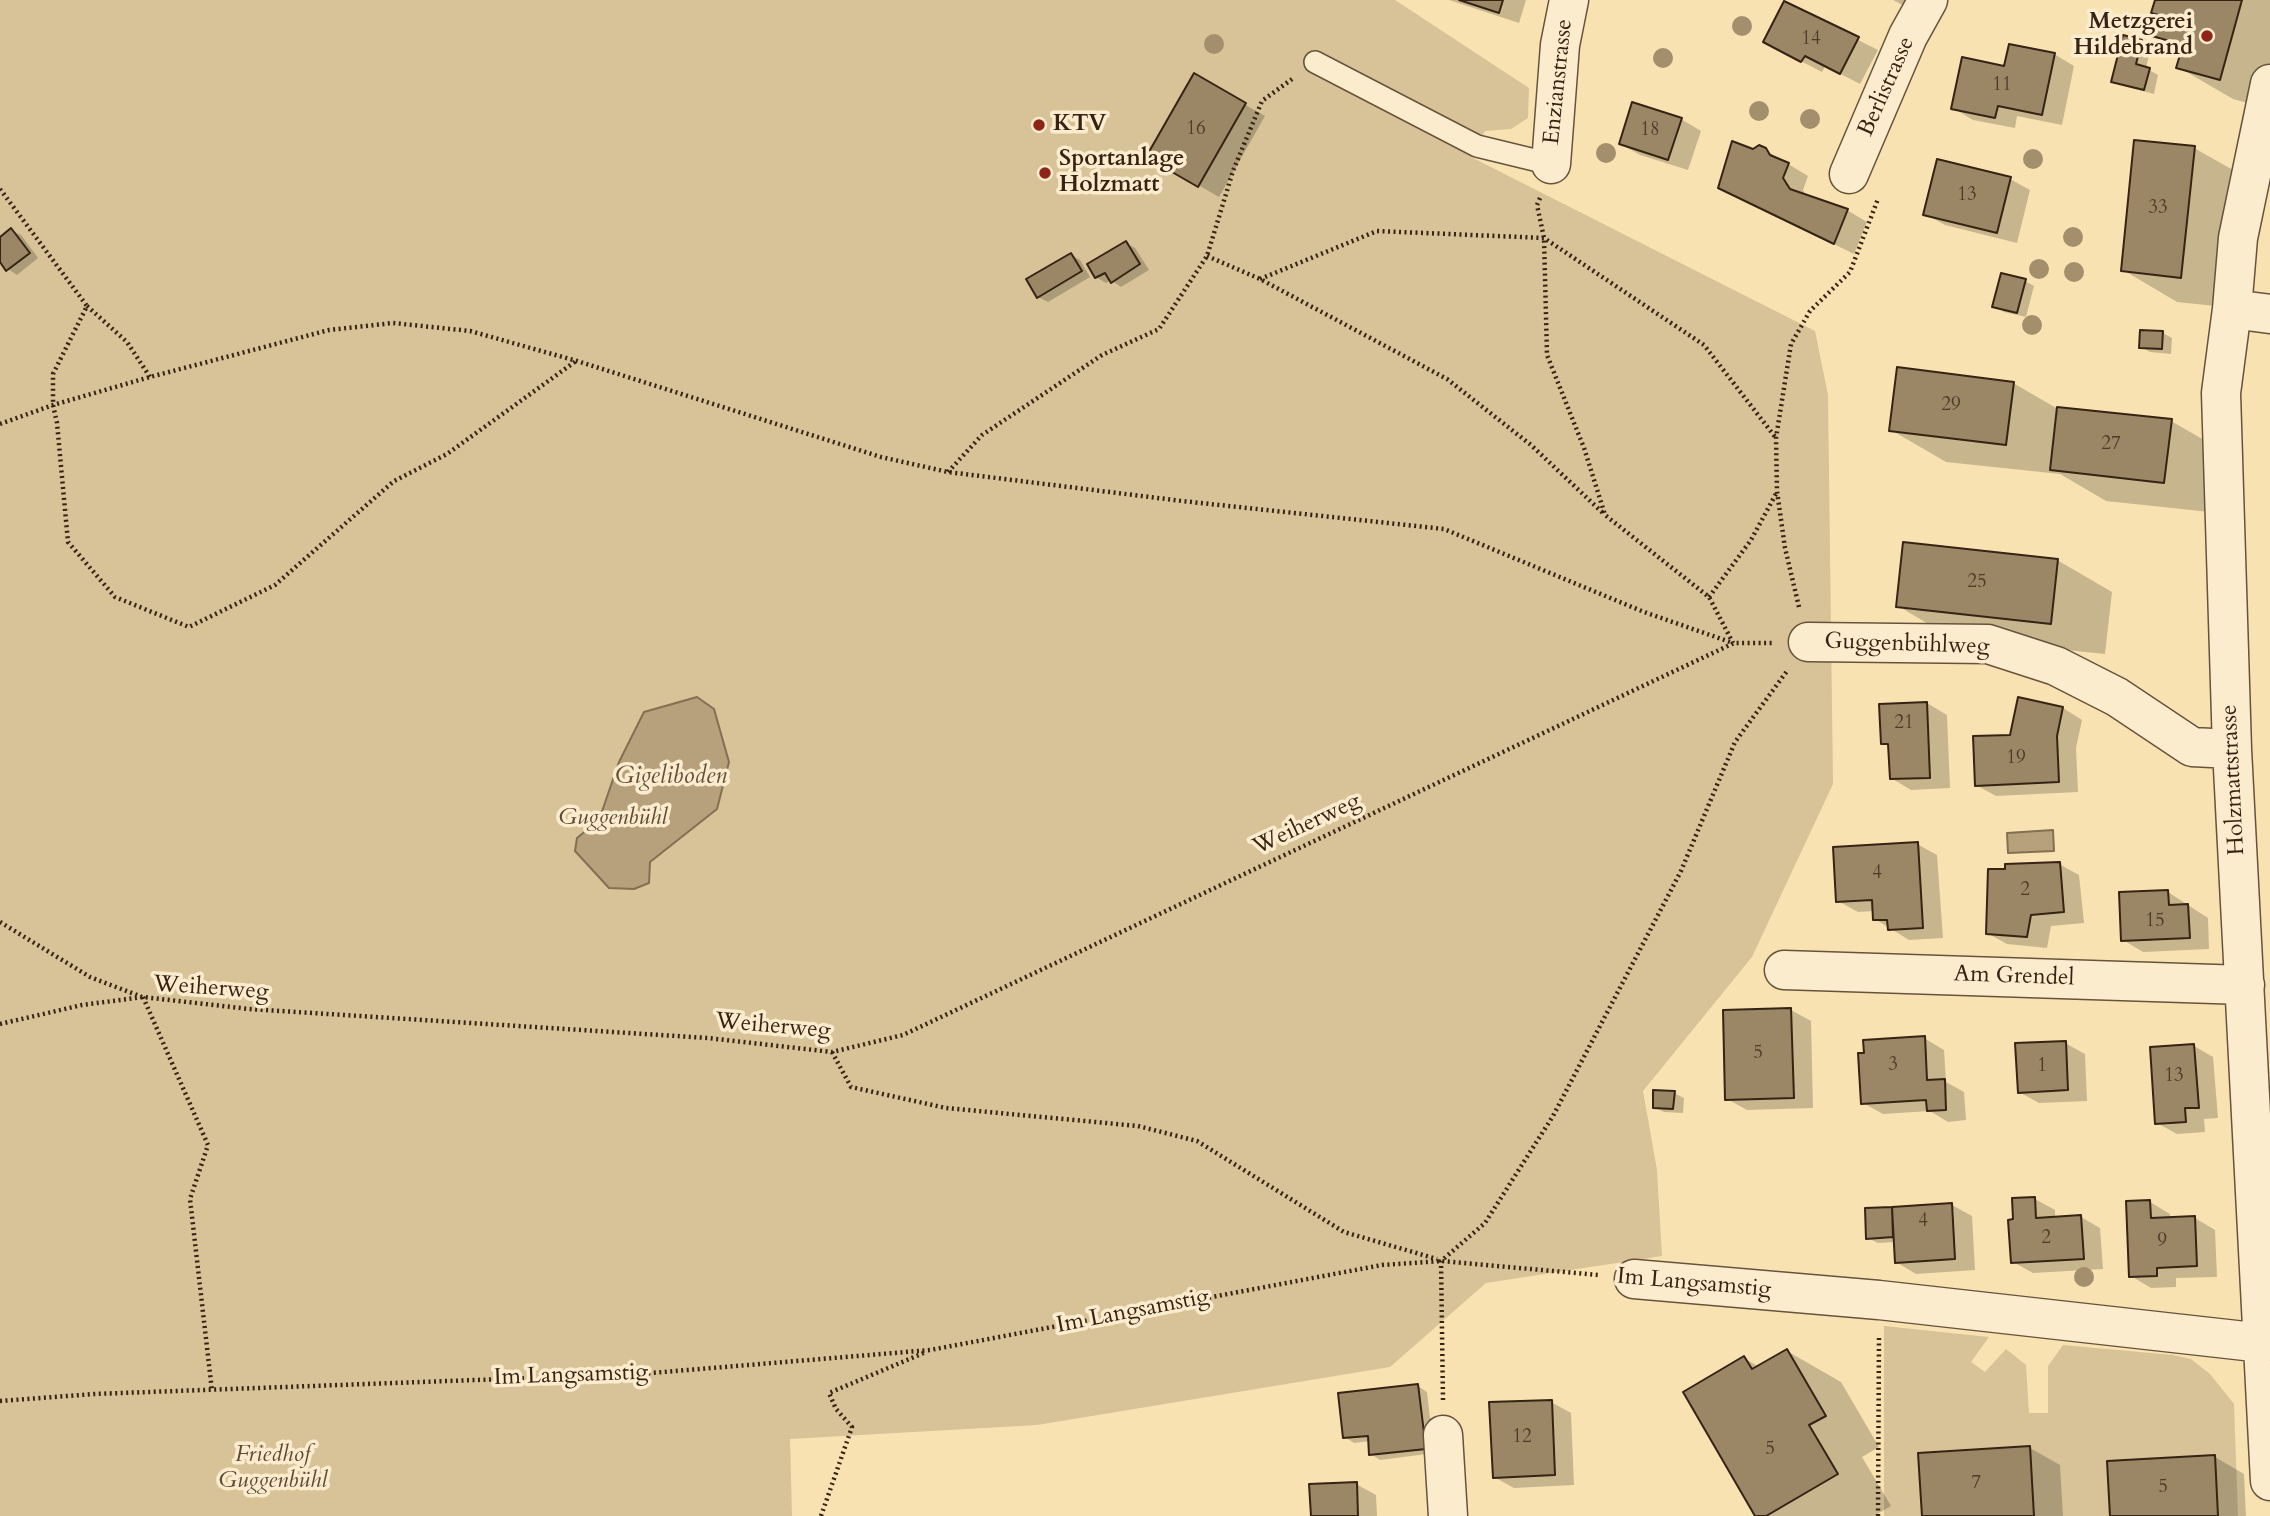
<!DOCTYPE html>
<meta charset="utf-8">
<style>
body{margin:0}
canvas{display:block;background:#f9e2b2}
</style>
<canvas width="2270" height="1516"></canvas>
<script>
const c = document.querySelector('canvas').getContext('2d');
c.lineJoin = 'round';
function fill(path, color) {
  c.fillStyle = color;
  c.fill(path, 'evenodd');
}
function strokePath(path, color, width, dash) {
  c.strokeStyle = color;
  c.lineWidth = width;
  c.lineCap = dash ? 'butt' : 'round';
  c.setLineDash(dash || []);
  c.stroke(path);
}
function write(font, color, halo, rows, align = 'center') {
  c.font = font + ' Cardo,serif';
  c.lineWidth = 7;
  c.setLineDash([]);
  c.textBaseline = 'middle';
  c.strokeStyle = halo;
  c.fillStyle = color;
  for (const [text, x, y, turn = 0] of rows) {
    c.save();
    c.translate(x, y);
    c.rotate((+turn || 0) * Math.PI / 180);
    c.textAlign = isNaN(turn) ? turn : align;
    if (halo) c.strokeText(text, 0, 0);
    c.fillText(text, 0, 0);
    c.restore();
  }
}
fill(new Path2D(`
 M0,0H1395L1529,88L1528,118L1511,129L1485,131L1471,157L1815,331L1828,395L1833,784L1752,957L1643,1091L1657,1170L1662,1256L1486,1283L1390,1367L1037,1425L790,1439L792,1516H0Z
 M1884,1326L1989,1337L1971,1362L1985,1372L2006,1349L2026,1365L2029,1413H2048V1366L2063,1345L2173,1355L2191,1359L2210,1374L2234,1404L2238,1516H2218L2215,1455L2108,1461L2110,1516H2034L2030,1446L1918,1453L1922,1516H1884Z`), '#d8c297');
const water = new Path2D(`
 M697,697L714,709L729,762L717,809L650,862L649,883L634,889L609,888L575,851L577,838L599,820L619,762L644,712Z
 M2053,830L2054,851L2008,853L2007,833Z`);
fill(water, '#b7a17c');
strokePath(water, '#836f52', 2);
fill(new Path2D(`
 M1449,0H1526L1519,23Z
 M1893,0H1923L1916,12Z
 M2157,0H2270V109L2233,99L2178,67L2183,52L2154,35L2160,15Z
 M1785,3L1878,50L1860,84L1825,66L1822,72L1785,53Z
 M2124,38L2142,42L2151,47L2146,68L2158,75L2154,94L2123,86L2113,81Z
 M2054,54L2074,66L2062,125L2017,116L2015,128L1973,120L1953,108L2005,68Z
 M1195,76L1265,116L1219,197L1148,156Z
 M1681,119L1701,131L1688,170L1640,155L1621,144Z
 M2194,148L2249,179L2235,308L2177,302L2123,270Z
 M1765,150L1808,176L1803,190L1806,196L1847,210L1867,222L1854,254L1740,198L1753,151Z
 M2010,179L2030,190L2017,243L1945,225L1925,214Z
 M11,230L21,235L38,258L17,275L8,269L0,260V239Z
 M1126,243L1135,248L1149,270L1121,287L1111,280L1106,283L1096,277Z
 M1071,255L1080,260L1090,277L1048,302L1038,297Z
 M2025,281L2034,286L2026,317L2004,312L1994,306Z
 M2163,333L2172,338L2171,354L2150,352L2141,347Z
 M2013,383L2058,409L2171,421L2225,452L2219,513L2106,501L2060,474L1946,462L1891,430Z
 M2057,560L2112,592L2105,654L1952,638L1898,606Z
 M1927,703L1947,715L1950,788L1911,790L1891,778L1890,747L1883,743Z
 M2063,708L2082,720L2076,748L2078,792L1996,796L1976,785L2011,736Z
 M1917,844L1937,855L1943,938L1909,940L1875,919L1874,911L1858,912L1838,901Z
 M2059,864L2079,875L2084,923L2051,926L2047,948L2007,944L1987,933Z
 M2168,892L2208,918L2209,949L2143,952L2123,940Z
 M1791,1010L1811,1021L1813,1108L1747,1110L1727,1099Z
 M1924,1038L1944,1050L1946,1082L1964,1092L1966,1120L1948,1122L1930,1111L1883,1114L1863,1103Z
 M2065,1043L2085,1054L2087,1101L2039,1103L2019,1092Z
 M2194,1046L2213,1057L2218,1118L2204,1119L2205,1132L2177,1134L2157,1123Z
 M1674,1093L1684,1098L1683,1113L1664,1112L1654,1107Z
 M2035,1199L2055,1210V1219L2081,1217L2100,1228L2103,1269L2033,1273L2013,1262L2015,1221Z
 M2150,1202L2170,1214V1219L2195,1218L2215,1230L2217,1277L2176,1278V1287L2151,1288L2131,1276Z
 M1952,1205L1972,1216L1975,1270L1916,1274L1896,1262L1895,1242L1878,1243L1868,1238L1892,1209Z
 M1787,1351L1841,1382L1879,1447L1862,1457L1891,1506L1874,1516H1757L1744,1358L1759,1367Z
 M1418,1386L1427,1392L1434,1453L1380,1460L1371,1454L1370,1441L1354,1443L1345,1437Z
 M1551,1402L1571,1413L1574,1485L1514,1488L1494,1477Z
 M2030,1448L2060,1465L2063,1516H1924Z
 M2215,1457L2244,1474L2246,1516H2112Z
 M1356,1484L1376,1495L1377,1516H1313Z`), '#0003');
const building = new Path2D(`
 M1459,0H1503L1499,13Z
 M2155,0H2242L2220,80L2176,68L2183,45L2152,36L2158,15L2151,13Z
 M1784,1L1859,37L1840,74L1805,56L1801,62L1763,42Z
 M2123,35L2142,40L2136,64L2150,68L2144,90L2111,82Z
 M2009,44L2055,53L2042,115L1998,106L1995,118L1951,109L1962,57L2004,66Z
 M1194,73L1246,103L1198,187L1146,157Z
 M1632,102L1682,118L1668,160L1619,144Z
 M2134,140L2195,146L2181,278L2121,271Z
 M1732,141L1753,149L1759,145L1766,148L1770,155L1789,163L1783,178L1790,189L1848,209L1834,244L1718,188Z
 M1937,159L2011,177L1997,233L1923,215Z
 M11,228L30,253L6,271L0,262V237Z
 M1126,241L1140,264L1111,283L1105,273L1095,278L1087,264Z
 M1071,253L1082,271L1037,298L1026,279Z
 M2001,273L2026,279L2017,313L1992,307Z
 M2140,330L2163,331L2162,349L2139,348Z
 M1897,367L2014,382L2006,445L1889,431Z
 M2057,407L2172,419L2164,483L2050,470Z
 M1903,542L2058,559L2051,624L1896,607Z
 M2018,697L2063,707L2057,736L2059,782L1975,786L1973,736L2010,735Z
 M1927,702L1930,778L1890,779L1888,744H1881L1879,704Z
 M1918,842L1923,928L1888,930L1887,920H1873L1872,900L1836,902L1833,847Z
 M2060,862L2064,912L2031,915L2027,937L1986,934L1988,869H2005V864Z
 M2168,890L2169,905L2188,904L2190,938L2121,941L2119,892Z
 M1791,1008L1794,1098L1725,1100L1723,1010Z
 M1925,1036L1927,1080L1945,1079L1946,1110L1927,1111L1926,1100L1861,1104L1858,1053H1864L1863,1040Z
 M2066,1041L2068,1090L2018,1093L2015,1043Z
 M2194,1044L2199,1108H2185L2186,1122L2155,1124L2150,1047Z
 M1653,1090L1675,1091L1673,1109L1653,1108Z
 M2035,1197L2036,1218L2081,1215L2084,1259L2011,1263L2008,1220L2013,1219L2012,1198Z
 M2150,1200L2151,1218L2195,1216L2197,1266L2157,1268V1276L2129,1277L2126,1201Z
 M1952,1203L1955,1259L1895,1263L1892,1207Z
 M1892,1207L1893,1237L1866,1239L1865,1208Z
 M1787,1349L1826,1416L1809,1425L1838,1474L1766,1516H1755L1683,1392L1744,1356L1752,1369Z
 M1418,1384L1426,1449L1369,1455L1368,1436L1343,1438L1338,1393Z
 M1552,1400L1555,1475L1493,1478L1489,1402Z
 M2030,1446L2034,1516H1922L1918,1453Z
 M2215,1455L2218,1516H2110L2107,1461Z
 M1357,1482L1358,1516H1311L1309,1484Z`);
fill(building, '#9b8666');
strokePath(building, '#362314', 2);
const service = new Path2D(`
 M1315,62L1477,146L1551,164`);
const minor = new Path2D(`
 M2270,84L2238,238L2232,309L2221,393L2232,749L2270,1481
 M1551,164L1560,45L1569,0
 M1849,174L1908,36L1928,0
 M2232,309L2270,314
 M1808,642L1988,644L2056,666L2117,697L2192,747L2232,749
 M1784,970L2245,985
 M1634,1279L1879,1300L2263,1343
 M1443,1435L1448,1516`);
strokePath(service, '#67533c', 24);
strokePath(minor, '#67533c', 41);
strokePath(new Path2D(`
 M0,189L87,306L53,374V405L57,423L68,542L115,597L189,627L275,585L394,481L447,454L576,361
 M1540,198L1537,205L1544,238L1547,355L1584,448L1605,515L1709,597L1733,643
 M1207,256L1260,279L1447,379L1531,445L1604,514
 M1260,279L1377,231L1544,238L1704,345L1776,438
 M87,306L127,342L150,377
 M0,424L53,405L150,377L329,330L393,323L470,331L577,361L881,457L948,472L1182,501L1444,529L1644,612L1733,643
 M948,472L982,435L1102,355L1159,329L1207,256L1233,171L1262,101L1292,79
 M1709,597L1751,540L1777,492
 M1799,607L1785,548L1777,491L1776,438L1791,344L1810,311L1850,272L1878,199
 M0,922L90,977L142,997
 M143,997L208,1145L190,1199L212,1391
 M0,1024L82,1005L143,997L249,1009L708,1038L832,1052L903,1035L1734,643H1772
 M832,1052L851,1087L946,1108L1138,1126L1197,1141L1344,1232L1437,1259
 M1443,1400L1441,1261L1485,1223L1553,1116L1681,871L1735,742L1787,671
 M0,1401L94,1394L639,1374L930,1350L1382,1265L1441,1261L1598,1275
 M821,1516L852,1427L836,1409L829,1393L926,1352
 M1878,1516L1879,1336`), '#362314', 4.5, [2, 3.5]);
strokePath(service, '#fbeccd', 21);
strokePath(minor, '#fbeccd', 38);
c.fillStyle = '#a48f6d';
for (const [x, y] of [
 [1742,26],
 [1214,44],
 [1663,58],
 [1759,111],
 [1810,119],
 [1606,153],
 [2033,159],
 [2073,237],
 [2039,269],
 [2074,272],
 [2032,325],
 [2084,1277]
]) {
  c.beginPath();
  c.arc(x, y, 10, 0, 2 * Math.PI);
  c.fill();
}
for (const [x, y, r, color] of [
 [2207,36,7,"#8f2418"],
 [1039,125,7,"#8f2418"],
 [1045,173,7,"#8f2418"]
]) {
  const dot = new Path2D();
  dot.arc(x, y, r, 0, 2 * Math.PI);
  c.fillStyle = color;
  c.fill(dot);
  strokePath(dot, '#fbeccd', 2.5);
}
write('19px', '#4f3c28', null, [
 ["14",1811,40],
 ["11",2002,86],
 ["16",1196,130],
 ["18",1650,131],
 ["13",1967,196],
 ["33",2158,209],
 ["29",1951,406],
 ["27",2111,445],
 ["25",1977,583],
 ["21",1904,724],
 ["19",2016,759],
 ["4",1877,874],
 ["2",2025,891],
 ["15",2155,922],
 ["5",1758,1054],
 ["3",1893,1066],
 ["1",2042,1067],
 ["13",2174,1077],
 ["4",1923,1222],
 ["2",2046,1239],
 ["9",2162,1242],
 ["12",1522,1438],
 ["5",1770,1450],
 ["7",1976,1484],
 ["5",2163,1488]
]);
write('bold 23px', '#362314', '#fbeccd', [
 ["Metzgerei",2193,23,"right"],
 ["Hildebrand",2193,49,"right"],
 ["KTV",1053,125],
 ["Sportanlage",1059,160],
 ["Holzmatt",1059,186]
], 'left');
write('23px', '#362314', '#fbeccd', [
 ["Enzianstrasse",1559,82,-84],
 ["Berlistrasse",1887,87,-66],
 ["Guggenbühlweg",1907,645,2],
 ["Holzmattstrasse",2234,780,-93],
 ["Weiherweg",1307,825,-25],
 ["Am Grendel",2014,977,2],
 ["Weiherweg",211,989,4],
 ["Weiherweg",773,1027,5],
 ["Im Langsamstig",1694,1284,5],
 ["Im Langsamstig",1133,1312,-11],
 ["Im Langsamstig",571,1376,-2]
]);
write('italic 23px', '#5e4b35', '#fbeccd', [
 ["Guggenbühl",613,819],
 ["Friedhof",273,1456],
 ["Guggenbühl",273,1482]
]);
write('italic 24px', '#634f38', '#fbeccd', [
 ["Gigeliboden",671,777]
]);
</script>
